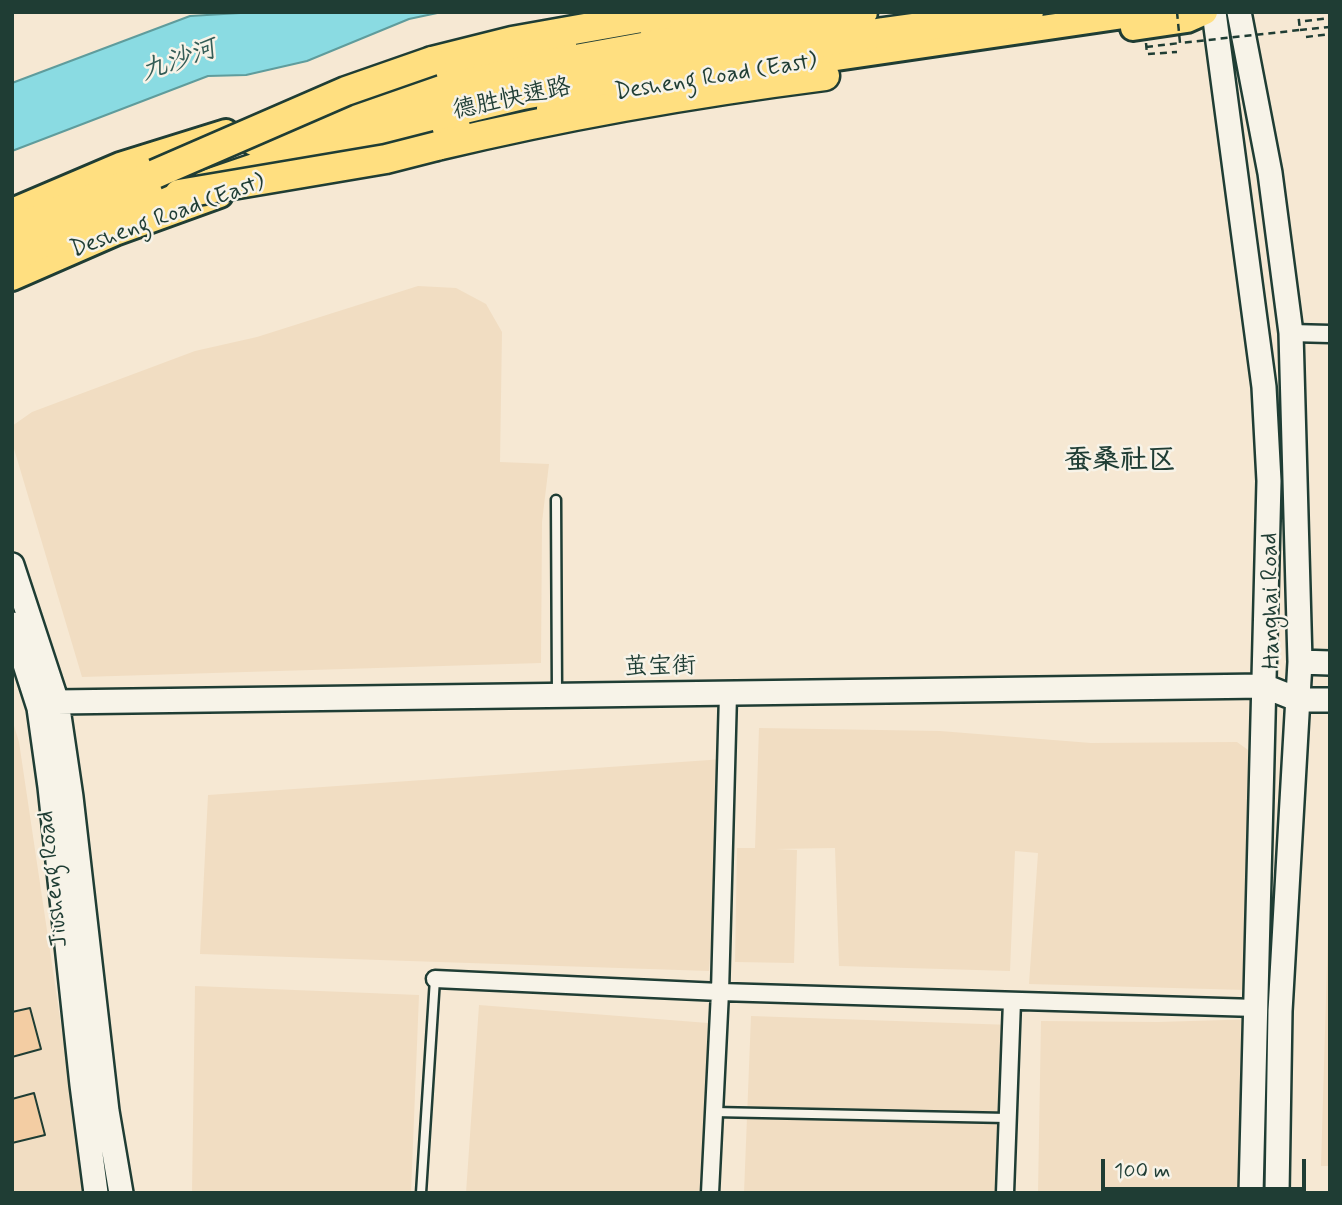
<!DOCTYPE html>
<meta charset="utf-8">
<style>
body{margin:0}
#map{position:relative;width:1342px;height:1205px;overflow:hidden;background:#f6e8d3;font-family:Mynerve,sans-serif}
canvas{display:block}
.frame{position:absolute;inset:0;border:14px solid #1f3d34;pointer-events:none}
.scale{position:absolute;left:1101px;top:1159px;width:205px;height:32px;box-sizing:border-box;border:4px solid #1f3d34;border-top:0;padding-left:9px;font-size:21px;line-height:24px;white-space:nowrap;color:#1f3d34;-webkit-text-stroke:5px #f7f3e8;paint-order:stroke}
</style>
<div id="map">
<canvas width="1342" height="1205"></canvas>
<div class="frame"></div>
<div class="scale">100 m</div>
</div>
<script>
const c = document.querySelector('canvas').getContext('2d');
c.lineJoin = 'round';
function fill(path, color) {
  c.fillStyle = color;
  c.fill(path, 'evenodd');
}
function strokePath(path, color, width, dash) {
  c.strokeStyle = color;
  c.lineWidth = width;
  c.lineCap = dash ? 'butt' : 'round';
  c.setLineDash(dash || []);
  c.stroke(path);
}
function write(font, color, halo, rows, align = 'center') {
  c.font = font + ' Mynerve,"LXGW WenKai TC",sans-serif';
  c.lineWidth = 5;
  c.setLineDash([]);
  c.textBaseline = 'middle';
  c.strokeStyle = halo;
  c.fillStyle = color;
  for (const [text, x, y, turn = 0] of rows) {
    c.save();
    c.translate(x, y);
    c.rotate((+turn || 0) * Math.PI / 180);
    c.textAlign = isNaN(turn) ? turn : align;
    if (halo) c.strokeText(text, 0, 0);
    c.fillText(text, 0, 0);
    c.restore();
  }
}
fill(new Path2D(`
 M418,286L456,288L486,304L502,332L500,462L549,464L542,522L541,663L82,677L12,442V426L32,412L195,351L257,337Z
 M12,719L19,742L86,1193H12Z
 M759,728L940,731L1091,743L1237,742L1255,755L1246,990L1029,984L1038,853L1015,851L1010,971L839,966L835,848L776,849L797,850L794,963L735,962L737,848H755Z
 M724,759L709,971L200,954L208,795Z
 M1330,864V1166H1321Z
 M195,986L419,995L411,1193H192Z
 M479,1005L708,1023L704,1193H466Z
 M751,1016L1012,1025L1007,1193H744Z
 M1258,1019L1251,1193H1038L1041,1021L1158,1022Z`), '#f1ddc2');
const water = new Path2D(`
 M257,12H442L409,19L307,61L246,75L208,76L12,151V83L190,16Z`);
fill(water, '#8adbe2');
strokePath(water, '#5f9c9c', 2);
const building = new Path2D(`
 M30,1008L41,1049L12,1057V1012Z
 M34,1093L45,1135L12,1143V1099Z`);
fill(building, '#f3cda3');
strokePath(building, '#1f3d34', 2);
const lane = new Path2D(`
 M556,500L557,693
 M714,1112L1007,1118
 M421,1193L435,979`);
const street = new Path2D(`
 M1291,333L1330,334
 M435,979L720,992L1256,1008
 M710,1193L720,992L728,694
 M1005,1193L1012,1001`);
const secondary = new Path2D(`
 M1214,12L1264,387L1269,481L1251,1193
 M1239,12L1270,173L1291,333L1300,662L1280,1011L1277,1193
 M12,565L57,702L71,797L107,1111L121,1193
 M12,624L39,708L50,787L82,1085L96,1193
 M1300,662L1330,663
 M57,702L1264,686L1299,700H1330`);
const primary = new Path2D(`
 M651,26L751,12
 M1133,28L1187,20L1205,12
 M396,85L564,44
 M549,108L741,72L1151,12
 M348,155L392,142L458,127
 M12,211L120,165L226,132
 M12,278L115,233L220,195`);
const highway = new Path2D(`
 M432,61L512,41L675,12
 M254,141L427,93L559,62L709,35L863,12
 M437,146C566,115 692,93 825,76
 M12,231L67,207L179,166
 M12,257L73,230L275,161L407,123L523,95L705,62L883,32L1029,12`);
strokePath(lane, '#1f3d34', 13);
strokePath(street, '#1f3d34', 21);
strokePath(secondary, '#1f3d34', 28);
strokePath(primary, '#1f3d34', 30);
strokePath(highway, '#1f3d34', 33);
strokePath(new Path2D(`
 M1305,21L1330,18
 M1300,30L1330,27
 M1306,37L1330,34
 M1146,43L1147,54L1177,52
 M1146,47L1180,43`), '#1f3d34', 2.5, [7, 5]);
strokePath(lane, '#f7f3e8', 8);
strokePath(street, '#f7f3e8', 16);
strokePath(secondary, '#f7f3e8', 23);
strokePath(primary, '#ffdf80', 24);
strokePath(highway, '#ffdf80', 28);
const highwayBridge = new Path2D(`
 M155,174L346,91L432,61
 M179,194L386,159L437,146`);
strokePath(highwayBridge, '#1f3d34', 33, []);
strokePath(new Path2D(`
 M1177,12L1180,43L1300,30L1298,12`), '#1f3d34', 2.5, [7, 5]);
strokePath(highwayBridge, '#ffdf80', 28);
write('24px', '#1f3d34', '#f7f3e8', [
 ["Desheng Road (East)",716,78,-9],
 ["德胜快速路",512,100,-12],
 ["Desheng Road (East)",168,217,-20],
 ["Hanghai Road",1272,601,-91],
 ["茧宝街",660,668,-1],
 ["Jiusheng Road",54,879,-96]
]);
write('italic 26px', '#345d57', '#f7f3e8', [
 ["九沙河",179,62,-19]
]);
write('bold 28px', '#1f3d34', '#f7f3e8', [
 ["蚕桑社区",1120,462]
]);
</script>
